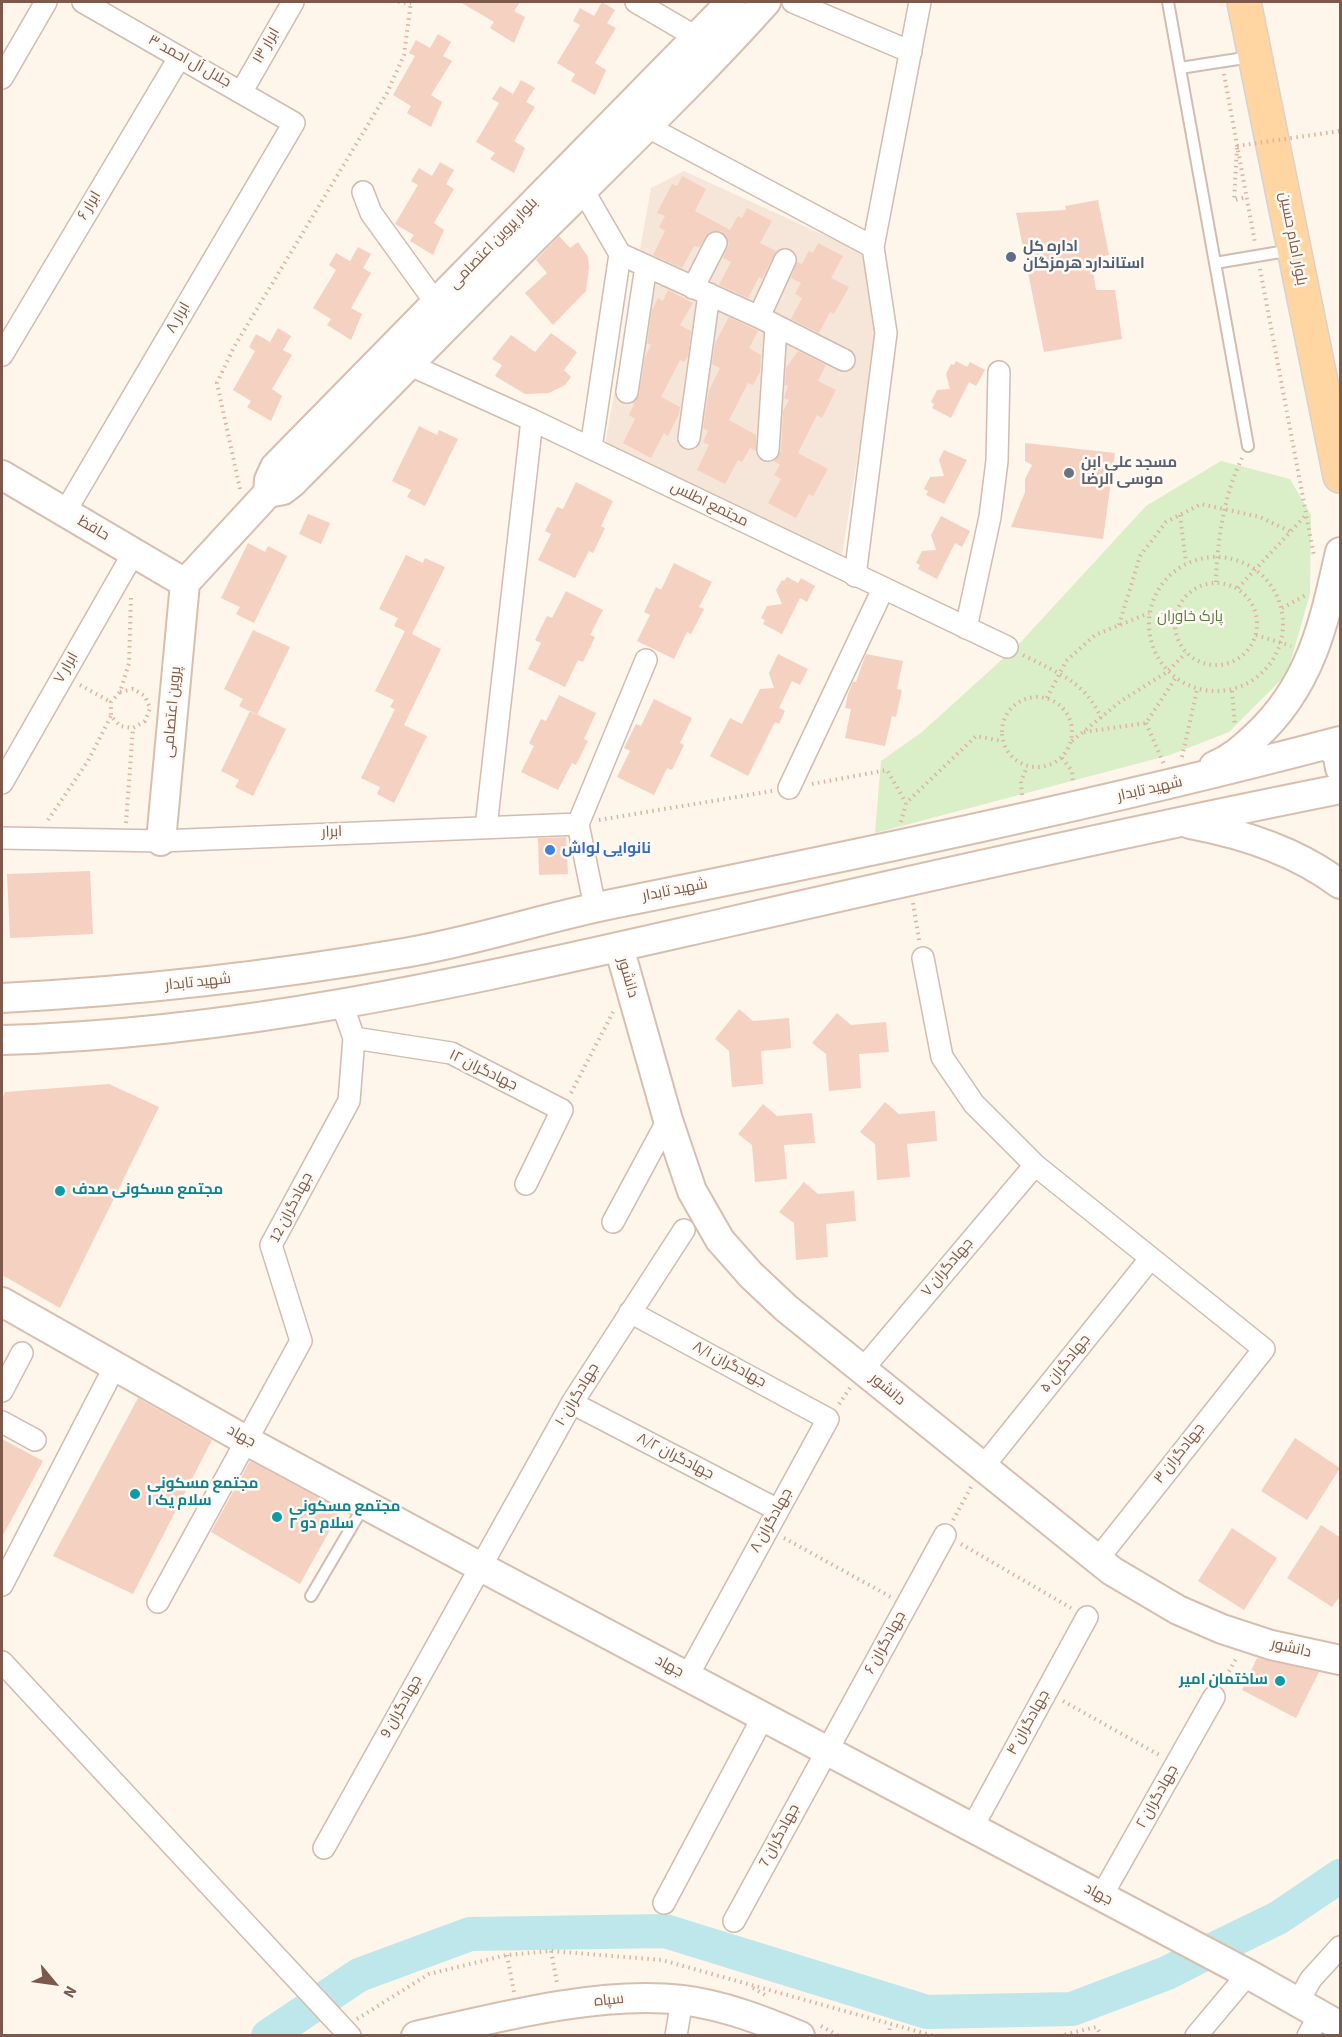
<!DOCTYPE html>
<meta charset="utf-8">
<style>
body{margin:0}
#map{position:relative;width:1342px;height:2037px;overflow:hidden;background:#fef5eb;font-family:"Source Sans 3",sans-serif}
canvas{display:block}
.frame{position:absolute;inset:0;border:3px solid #7c594b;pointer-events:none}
.north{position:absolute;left:24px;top:1953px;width:60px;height:60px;-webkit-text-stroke:4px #fff9f3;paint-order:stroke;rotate:119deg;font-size:16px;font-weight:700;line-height:24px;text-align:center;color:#7c594b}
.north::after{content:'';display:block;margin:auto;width:21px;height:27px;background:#7c594b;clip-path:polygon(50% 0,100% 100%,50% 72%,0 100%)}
</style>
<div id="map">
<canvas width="1342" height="2037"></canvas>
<div class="frame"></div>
<div class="north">N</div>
</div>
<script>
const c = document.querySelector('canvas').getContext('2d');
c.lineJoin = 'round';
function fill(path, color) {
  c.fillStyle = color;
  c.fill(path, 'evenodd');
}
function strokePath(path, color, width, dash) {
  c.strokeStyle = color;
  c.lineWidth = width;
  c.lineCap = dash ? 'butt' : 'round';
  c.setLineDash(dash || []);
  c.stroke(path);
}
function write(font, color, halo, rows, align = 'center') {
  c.font = font + ' "Source Sans 3",Cairo,sans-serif';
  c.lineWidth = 5;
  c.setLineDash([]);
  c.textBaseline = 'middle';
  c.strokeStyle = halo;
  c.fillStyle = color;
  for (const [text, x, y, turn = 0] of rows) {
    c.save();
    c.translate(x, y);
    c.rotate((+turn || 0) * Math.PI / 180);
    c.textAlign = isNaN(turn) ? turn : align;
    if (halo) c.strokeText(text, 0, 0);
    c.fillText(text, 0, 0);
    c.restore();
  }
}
fill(new Path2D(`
 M684,171L863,253L877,334L842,555L605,445L651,188Z`), '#f6e6d9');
fill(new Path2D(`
 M1221,461L1290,479L1311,515L1310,594L1287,674L1229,732L1170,755L875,833L881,761L922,732L1018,645L1146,506Z`), '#daeec7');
strokePath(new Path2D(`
 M268,2036L359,1975L470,1934L665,1931L927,2012L1072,2009L1167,1973L1206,1953L1278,1918L1340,1876`), '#bde7ea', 34);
fill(new Path2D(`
 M460,2H520L514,11L525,17L514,43L490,28L494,22Z
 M602,2L615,10L607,23L616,28L595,63L606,70L595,95L571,81L575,74L557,63L580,25L573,21L580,8L594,16Z
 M438,34L451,42L443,56L452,61L431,95L442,102L431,127L407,113L411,106L393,95L415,56L409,53L416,40L430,48Z
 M521,80L535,88L526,102L535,107L514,141L525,148L514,173L490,159L495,153L476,142L499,103L492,99L500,86L513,94Z
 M440,162L454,170L446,184L454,189L434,223L444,230L433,255L410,241L414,235L395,224L418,185L411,181L419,168L432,176Z
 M682,176L706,189L695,211L730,230L738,216L742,218L747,208L772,221L760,243L776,251L762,279L759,277L748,298L719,285L731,262L723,258L729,243L721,231L710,232L700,247L694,246L682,268L653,255L665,231L659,227L665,216L657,213L672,184L677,186Z
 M1098,200L1109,255L1091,259L1096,290H1115L1122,339L1044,352L1016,213L1066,210L1065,206Z
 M559,236L570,248L578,242L588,257L589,267L586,291L553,325L525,293L547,273L536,260Z
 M818,243L843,256L831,278L849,287L834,314L830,312L819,333L791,319L802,298L795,294L801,283L791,278L797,262L802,264L809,251L813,253Z
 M358,247L371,254L363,268L371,273L351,308L362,314L351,340L327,325L331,319L313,308L336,270L329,265L336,253L350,261Z
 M668,290L693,303L680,325L691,331L688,356L684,362L680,360L661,397L680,407L679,414L668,436L664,433L651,458L623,443L635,419L629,415L634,404L632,403L639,394L645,357L651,345L647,343L652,310L658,298L663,301Z
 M729,317L758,331L749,348L761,355L760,372L753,385L748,383L729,420L756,435V451L750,448L742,462L738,460L725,484L697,470L709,445L703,442L708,431L703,428L709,390L720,368L712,364L715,343Z
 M278,328L291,336L283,350L292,355L272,389L282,396L271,421L247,407L251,401L233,390L255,351L249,347L256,334L270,342Z
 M551,333L577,352L564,370L571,377L565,385L549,393L525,394L495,376L502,365L492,359L511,335L535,352Z
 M798,351L826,365L818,381L836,390L822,418L817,415L798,453L828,469L813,496L809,494L796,518L768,503L781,479L774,475L780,465L774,461L781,451L783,411L789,400L784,398L788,386L785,385L786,368Z
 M956,361L967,367L970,362L985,370L976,386L969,382L951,418L932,408L934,404L931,402L937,390L950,389L946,374L951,364L954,365Z
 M419,426L437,435L439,430L458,439L425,506L407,497L411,490L392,481Z
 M1025,443L1115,453L1103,539L1011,527L1025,492V479L1032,465L1025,461Z
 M944,450L967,460L944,504L926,495L928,491L924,489L930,477L944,476L939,460Z
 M576,482L613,501L601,526L605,528L593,553L589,551L575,578L538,560L551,534L545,531L557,507L563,509Z
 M308,514L330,523L321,544L299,534Z
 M941,516L970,531L962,547L955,543L937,579L918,569L920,565L916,563L922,551L936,550L931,535Z
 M248,543L265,552L268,546L287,556L254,623L236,614L240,607L221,598Z
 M406,555L423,563L425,558L445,567L412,634L441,649L404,725L427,736L394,803L377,794L380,787L361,778L395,709L390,707L394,700L375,691L405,631L394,626L398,618L379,609Z
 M674,563L712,582L699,607L704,609L691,634L687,632L674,659L637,641L650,615L644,612L656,587L661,590Z
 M787,577L798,583L801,578L815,586L807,602L800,598L782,634L763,624L765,620L761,618L767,606L782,604L776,590L782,580L784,581Z
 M566,591L603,610L590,635L595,637L583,662L578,660L565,687L528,669L541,643L535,640L547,616L552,618Z
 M253,630L290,647L257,715L239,706L243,699L224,689Z
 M778,654L808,669L800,685L792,681L779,708L785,711L779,724L775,722L748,776L710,756L730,718L742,724L760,689L774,688L769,673Z
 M866,654L903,661L897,689L902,690L896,717L892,716L885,746L845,738L851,709L845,708L848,694L853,682H856Z
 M559,695L596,713L584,739L588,741L576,765L572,763L558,790L521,772L534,746L529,743L541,719L546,721Z
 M654,699L692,718L680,743L684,745L672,770L667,768L654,795L617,777L630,751L624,748L636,724L641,726Z
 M250,711L286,729L253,796L235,787L239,780L221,771Z
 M566,837L568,874L539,875L538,838Z
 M90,871L93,934L10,938L7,874Z
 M739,1009L753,1021L789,1018L791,1048L761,1051L763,1084L732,1087L729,1051L715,1039Z
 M837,1013L851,1025L886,1022L889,1052L859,1054L861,1088L829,1091L826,1054L812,1043Z
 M109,1084L159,1107L60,1308L2,1275V1099L5,1092Z
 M885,1102L899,1114L935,1111L937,1141L907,1144L910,1177L877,1180L875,1144L860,1132Z
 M763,1104L777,1116L812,1113L815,1143L784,1145L787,1179L755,1182L752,1145L738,1134Z
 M804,1182L818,1194L854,1191L856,1221L826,1224L828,1257L796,1260L794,1223L779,1212Z
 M138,1398L212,1440L133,1594L53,1556Z
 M1295,1438L1340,1468L1307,1520L1261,1491Z
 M2,1439L43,1461L2,1537Z
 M250,1461L341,1510L300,1584L211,1532Z
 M1321,1525L1341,1538V1595L1332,1607L1287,1578Z
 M1232,1528L1277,1558L1244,1610L1198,1581Z
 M1257,1658L1319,1672L1296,1718L1242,1690Z`), '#f5d1c1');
const lane = new Path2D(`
 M1168,2L1248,446
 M1180,68L1251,57
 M1215,263L1292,250
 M311,1596L365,1504`);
const street = new Path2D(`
 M636,2L696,37
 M793,2L911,52
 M2,78L46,2
 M242,91L293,2
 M648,127L873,247
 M583,190L620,254L591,448
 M363,192L371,213L436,303
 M620,254L759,317L844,360
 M693,288L716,243
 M759,317L785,260
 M2,355L179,58
 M410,365L532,420L1007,647
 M627,392L646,266
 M689,438L709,294
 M768,450L776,327
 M65,512L294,123L83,2
 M855,576L886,333L873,247L920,2
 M966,628L990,517L997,461L999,372
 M2,783L134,552
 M789,788L883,589
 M578,824L646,660
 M486,827L532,420
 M2,838L161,841L578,824L595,907
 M923,958L942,1057L974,1104L1035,1165L1264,1349L1097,1560
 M342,1004L354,1038L451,1053L562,1110L526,1184
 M613,1222L668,1120
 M630,1312L828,1419L687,1677
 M862,1370L1035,1165
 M2,1391L22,1353
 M572,1403L778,1510
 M2,1422L35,1440
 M982,1468L1150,1259
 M2,1585L115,1366
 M158,1602L301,1341L271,1245L349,1101L354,1038
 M2,1662L350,2036
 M972,1828L1087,1617
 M324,1848L572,1403L684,1230
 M1101,1897L1214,1697
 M664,1903L763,1717
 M734,1921L945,1535
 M1298,2002L1311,1979L1340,1947
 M676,2036L682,2000
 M1196,2036L1248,1974
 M1308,2036L1320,2013`);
const secondary = new Path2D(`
 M2,475L185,583
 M268,493L283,490L292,483C389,386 484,286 583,190C645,128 708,67 766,2
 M268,493L269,480L275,467L731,2
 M185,583L268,493
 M1324,745L1337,752L1340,768
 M1214,766C1231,759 1242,749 1255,737C1311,686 1324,623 1340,552
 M1190,824C1244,834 1296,851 1340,884
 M161,841L185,583
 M619,947L668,1120L692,1191L720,1240L751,1275L786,1308L1112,1571L1178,1610L1222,1629L1271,1645L1340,1660
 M2,998C137,991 270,976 404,953C476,941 546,917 617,903C860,854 1101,804 1340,741
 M2,1040C242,1034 477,979 711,926C920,878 1130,831 1340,789
 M2,1302L247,1441L479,1566L1248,1974L1340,2026
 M416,2036C495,2018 602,1990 682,2000C723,2005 762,2020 800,2036`);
const primary = new Path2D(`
 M1244,2L1340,476`);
strokePath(lane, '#d2bbaf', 14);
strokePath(street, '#d2bbaf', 24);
strokePath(secondary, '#d8beae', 32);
strokePath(primary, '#dad1cd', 36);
strokePath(new Path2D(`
 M398,2L411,3
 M1224,74L1255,243
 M1237,148L1234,200L1247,197
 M1260,269L1314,556
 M240,489L217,383L234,347L387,93L404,55L411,2
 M1180,515L1186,563
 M1149 624a67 67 0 1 1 134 0a67 67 0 1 1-134 0Z
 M1216,582C1217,541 1224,495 1242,458
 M1175 624a41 41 0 1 1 82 0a41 41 0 1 1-82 0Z
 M1238,588L1306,515
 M1282,608L1306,595
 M1119,625L1140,556L1166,522L1201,504L1260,517L1291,532
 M1256,635L1291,646
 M1023,655C1057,673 1085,681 1101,718
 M80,685L111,702
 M1232,691L1235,726
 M120,692L133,689L145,696L150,708L145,721L133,728L120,726L111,716V702L120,692L129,663L131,598
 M1002 732a35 35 0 1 1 70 0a35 35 0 1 1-70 0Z
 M1047,698L1066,661L1095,635L1149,613
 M1146,723L1164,764
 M1084,732L1146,723L1175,679
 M1072,741L1121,701L1167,672L1186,653
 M1182,757L1197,690
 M1062,758L1072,771L1073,784
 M812,784L887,770L906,803
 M1022,795L1021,781L1027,767
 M48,820L88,761L111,716
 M599,820L772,791
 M901,822L906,803L976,736L1002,741
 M126,823L133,728
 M913,903L919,940
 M571,1093L613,1012
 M839,1404L850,1388
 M953,1520L971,1487
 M784,1538L891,1597
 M961,1544L1071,1608
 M1223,1682L1237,1657
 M1063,1701L1161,1756
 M551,1951L557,1983
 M507,1955L514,1992
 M753,1988L767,1996
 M357,2019L429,1974L507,1955L551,1951L662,1960L934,2036
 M821,2026L839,2036
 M889,2036L890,2025
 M1059,2036L1096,2027L1102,2036`), '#dbb4a2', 4, [1.5, 4.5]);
strokePath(lane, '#fff', 10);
strokePath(street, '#fff', 21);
strokePath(secondary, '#fff', 28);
strokePath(primary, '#ffd5a1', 33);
strokePath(new Path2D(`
 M1237,146L1340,131`), '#dbb4a2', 4, [1.5, 4.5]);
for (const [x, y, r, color] of [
 [1011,257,6,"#5c6f8a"],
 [1069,473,6,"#6b7280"],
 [550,850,6,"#3f7fe0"],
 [60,1191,6,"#0f9aa8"],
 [135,1494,6,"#0f9aa8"],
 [277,1517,6,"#0f9aa8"],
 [1280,1681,6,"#0f9aa8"]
]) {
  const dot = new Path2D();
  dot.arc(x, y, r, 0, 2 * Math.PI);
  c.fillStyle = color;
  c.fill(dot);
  strokePath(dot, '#fff9f3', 2);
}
write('15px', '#7c594b', '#fff9f3', [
 ["ابرار ۱۳",267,46,-60],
 ["جلال آل احمد ۳",189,62,29],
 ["ابرار ۶",90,206,-59],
 ["بلوار امام حسین",1292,239,79],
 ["بلوار پروین اعتصامی",494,244,-46],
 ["ابرار ۸",179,318,-60],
 ["مجتمع اطلس",709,505,26],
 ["حافظ",93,529,30],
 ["ابرار ۷",67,668,-60],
 ["پروین اعتصامی",173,712,-85],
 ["شهید تابدار",1150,790,-13],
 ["ابرار",332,833,-2],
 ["شهید تابدار",675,891,-11],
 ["دانشور",627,978,74],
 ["شهید تابدار",198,983,-6],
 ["جهادگران ۱۲",483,1071,26],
 ["جهادگران 12",292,1208,-63],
 ["جهادگران ۷",948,1268,-50],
 ["جهادگران ۵",1066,1364,-51],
 ["جهادگران ۸/۱",729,1365,28],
 ["دانشور",887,1390,40],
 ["جهادگران ۱۰",578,1395,-59],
 ["جهاد",241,1437,29],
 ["جهادگران ۳",1180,1454,-52],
 ["جهادگران ۸/۲",675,1457,27],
 ["جهادگران ۸",772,1521,-61],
 ["جهادگران ۶",886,1643,-61],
 ["دانشور",1291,1649,13],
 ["جهاد",669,1667,28],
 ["جهادگران 9",402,1707,-61],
 ["جهادگران ۴",1029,1723,-61],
 ["جهادگران ۲",1158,1797,-61],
 ["جهادگران 7",780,1836,-62],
 ["جهاد",1098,1895,28],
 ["سپاه",609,2001,-6]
]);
write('bold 15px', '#4e5e75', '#fff9f3', [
 ["اداره کل",1023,248],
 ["استاندارد هرمزگان",1023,265]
], 'left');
write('bold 15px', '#5b616d', '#fff9f3', [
 ["مسجد علی ابن",1081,464],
 ["موسی الرضا",1081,481]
], 'left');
write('15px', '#567c3f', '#fff9f3', [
 ["پارک خاوران",1190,618]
]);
write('bold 15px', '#366cbe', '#fff9f3', [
 ["نانوایی لواش",562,850]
], 'left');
write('bold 15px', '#0d838f', '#fff9f3', [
 ["مجتمع مسکونی صدف",72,1191],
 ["مجتمع مسکونی",147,1485],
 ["سلام یک ۱",147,1502],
 ["مجتمع مسکونی",289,1508],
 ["سلام دو ۲",289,1525],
 ["ساختمان امیر",1268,1681,"right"]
], 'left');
</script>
